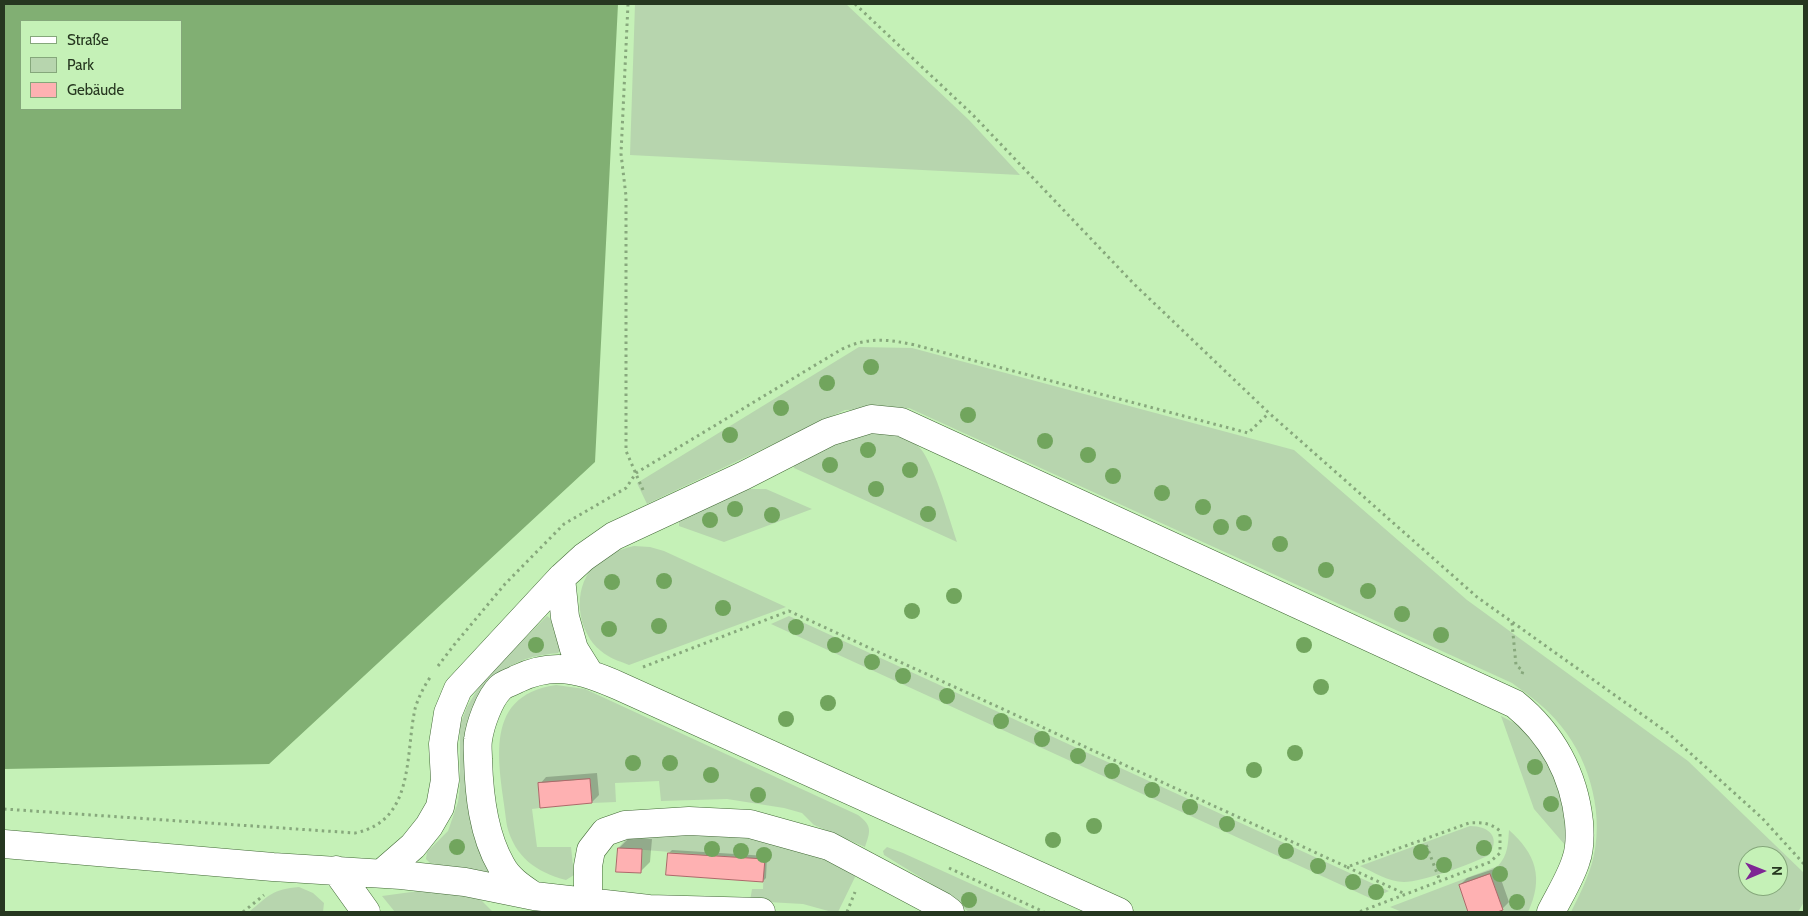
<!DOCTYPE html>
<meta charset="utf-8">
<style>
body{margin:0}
#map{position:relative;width:1808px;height:916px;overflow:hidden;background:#c5f1b7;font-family:Cabin,sans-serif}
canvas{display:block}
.frame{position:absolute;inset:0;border:5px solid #263720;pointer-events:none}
.legend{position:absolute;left:20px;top:20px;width:162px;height:90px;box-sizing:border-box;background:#c5f1b7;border:1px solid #85a77b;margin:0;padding:6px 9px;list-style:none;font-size:15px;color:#263720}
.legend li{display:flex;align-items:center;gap:10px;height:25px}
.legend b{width:25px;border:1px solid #85a77b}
.north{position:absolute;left:1738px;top:846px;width:50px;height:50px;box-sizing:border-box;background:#c5f1b7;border:1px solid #85a77b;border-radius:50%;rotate:89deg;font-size:14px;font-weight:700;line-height:20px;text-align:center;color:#263720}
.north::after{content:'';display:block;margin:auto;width:18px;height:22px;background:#7e2694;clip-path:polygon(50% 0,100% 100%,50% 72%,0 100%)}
</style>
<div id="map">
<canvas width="1808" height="916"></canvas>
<div class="frame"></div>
<ul class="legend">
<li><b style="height:6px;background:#fff"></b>Straße</li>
<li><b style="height:14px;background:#b7d5ae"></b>Park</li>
<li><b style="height:14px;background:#feb1b2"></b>Gebäude</li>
</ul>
<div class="north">N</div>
</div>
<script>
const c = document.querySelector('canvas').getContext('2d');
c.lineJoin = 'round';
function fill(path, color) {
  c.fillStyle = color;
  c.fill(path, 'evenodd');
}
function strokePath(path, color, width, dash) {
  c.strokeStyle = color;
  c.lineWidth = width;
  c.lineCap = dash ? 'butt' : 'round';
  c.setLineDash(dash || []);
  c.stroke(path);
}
fill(new Path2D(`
 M635,4H846L969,120L1020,175L630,155Z
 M859,347L912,348L1294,450L1467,600L1688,761L1803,872L1804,902L1798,912H1571C1579,896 1587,880 1592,863C1605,818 1591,762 1561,726C1548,709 1530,696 1512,683L909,408L845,410L647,504L637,483ZM1748,856H1778V886H1748Z
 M885,432C896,435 909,439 918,446C932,457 950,521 957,542L794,468V462L856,434Z
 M751,489H766L812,509L724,542L679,526V519L739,490Z
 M634,546L650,547L664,551L786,607L629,665C619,661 609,658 601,651C577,632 572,590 593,567C604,556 620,549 634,546Z
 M547,616L551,619L554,632L562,648L558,653C518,657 510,664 483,692L491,870L487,874L430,863L426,859L427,852L448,831L458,802L460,786V725L467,707L480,685L495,668Z
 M789,616L1389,891L1372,899L771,624Z
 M556,685L585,689L858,815C873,826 870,832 865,847L814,825L802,813L784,808L727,799L661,801L659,781L615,783L616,802L592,803L590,779L538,784L540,808L532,809L537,847H571L574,875L566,880C536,872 515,857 507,826C501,771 478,696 556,685Z
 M1501,716L1518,725L1533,739L1560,785L1566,825L1565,845L1534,809Z
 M1470,826C1489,826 1501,837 1489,855C1472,864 1422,882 1404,882C1388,882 1374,872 1360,866Z
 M1509,830C1536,854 1544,878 1528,912H1402L1390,907L1498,866C1508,855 1508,844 1509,830Z
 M687,834L748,836L822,856L857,873L838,912H832L803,904L750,901L752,889H763L764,859L618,848L626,839Z
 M887,847L903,853L1033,912H969L938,888L884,855L883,851Z
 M299,887L313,893L324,903L323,912H249C268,896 273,889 299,887Z
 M441,888L479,898L493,912H395L382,896Z`), '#b7d5ae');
fill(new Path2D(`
 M4,4H618L595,462L269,764L4,769ZM21,21H181V109H21Z`), '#81af73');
fill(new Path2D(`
 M597,773L599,795L592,802L540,784L546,777Z
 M629,838L652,839L650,862L640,872L619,848Z
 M672,850L767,856L766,878L763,881L669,853Z
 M1497,868L1509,902L1502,909L1493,912H1469L1460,885L1467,878Z`), '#0003');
const building = new Path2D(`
 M590,779L592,803L540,808L538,783Z
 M618,848L642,849L641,873L616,872Z
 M668,853L765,859L763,882L666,875Z
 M1490,874L1503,910L1497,912H1468L1459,885Z`);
fill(building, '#feb1b2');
strokePath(building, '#ae686a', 1);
const minor = new Path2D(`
 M561,578L565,617L574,649L589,673
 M4,844L273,867L401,875L465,882L534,896L649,909L761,912
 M336,870L366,912
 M382,873L413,846L429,826L440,807L445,780L443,744L448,713L458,689L561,578L584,557L614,536L743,476L829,432L871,419L901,422L1515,704C1552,734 1574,775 1579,822C1580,834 1580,849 1576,860C1571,877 1559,896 1551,912
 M534,896C522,888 508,879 501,865C483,834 479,794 478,759C478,753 477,746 478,740C480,725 489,699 500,688C504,684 512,682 517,679C555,661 583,670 619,686L1119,912
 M588,902V866L591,850L605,832L625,825L689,821L750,824L829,846L942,906L950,912`);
strokePath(minor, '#416835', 29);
strokePath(new Path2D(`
 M628,4L621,154L626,196V451L643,490
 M855,4L973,115L1134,284L1269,413L1477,597L1668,733L1762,818L1804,864
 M1512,623L1516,665L1523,671L1521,677
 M438,666L454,645L505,584L564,524L626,488L636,473L842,349C868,337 887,339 915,345L1248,433L1269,413
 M643,667L789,611L1347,867L1469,823C1481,822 1491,823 1500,831V853L1490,862L1359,912
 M4,809L355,833C415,821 405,755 415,709C418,698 425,684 432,675
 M1424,839L1440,881
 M1347,867L1405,894
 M949,868L1044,912
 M243,912L264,895
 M847,912L855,892`), '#87a87c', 3, [2.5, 4]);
strokePath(minor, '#fff', 28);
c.fillStyle = '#71a55d';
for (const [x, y] of [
 [871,367],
 [827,383],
 [781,408],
 [968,415],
 [730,435],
 [1045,441],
 [868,450],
 [1088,455],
 [830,465],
 [910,470],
 [1113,476],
 [876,489],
 [1162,493],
 [1203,507],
 [735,509],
 [928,514],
 [772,515],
 [710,520],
 [1244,523],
 [1221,527],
 [1280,544],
 [1326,570],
 [664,581],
 [612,582],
 [1368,591],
 [954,596],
 [723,608],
 [912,611],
 [1402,614],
 [659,626],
 [796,627],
 [609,629],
 [1441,635],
 [536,645],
 [835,645],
 [1304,645],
 [872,662],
 [903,676],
 [1321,687],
 [947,696],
 [828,703],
 [786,719],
 [1001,721],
 [1042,739],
 [1295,753],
 [1078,756],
 [633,763],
 [670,763],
 [1535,767],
 [1254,770],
 [1112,771],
 [711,775],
 [1152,790],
 [758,795],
 [1551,804],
 [1190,807],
 [1227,824],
 [1094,826],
 [1053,840],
 [457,847],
 [1484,848],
 [712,849],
 [741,851],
 [1286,851],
 [1421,852],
 [764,855],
 [1444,865],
 [1318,866],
 [1500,874],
 [1353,882],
 [1376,892],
 [969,900],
 [1517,902]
]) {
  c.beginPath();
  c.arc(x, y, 8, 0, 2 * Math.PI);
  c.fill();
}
</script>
